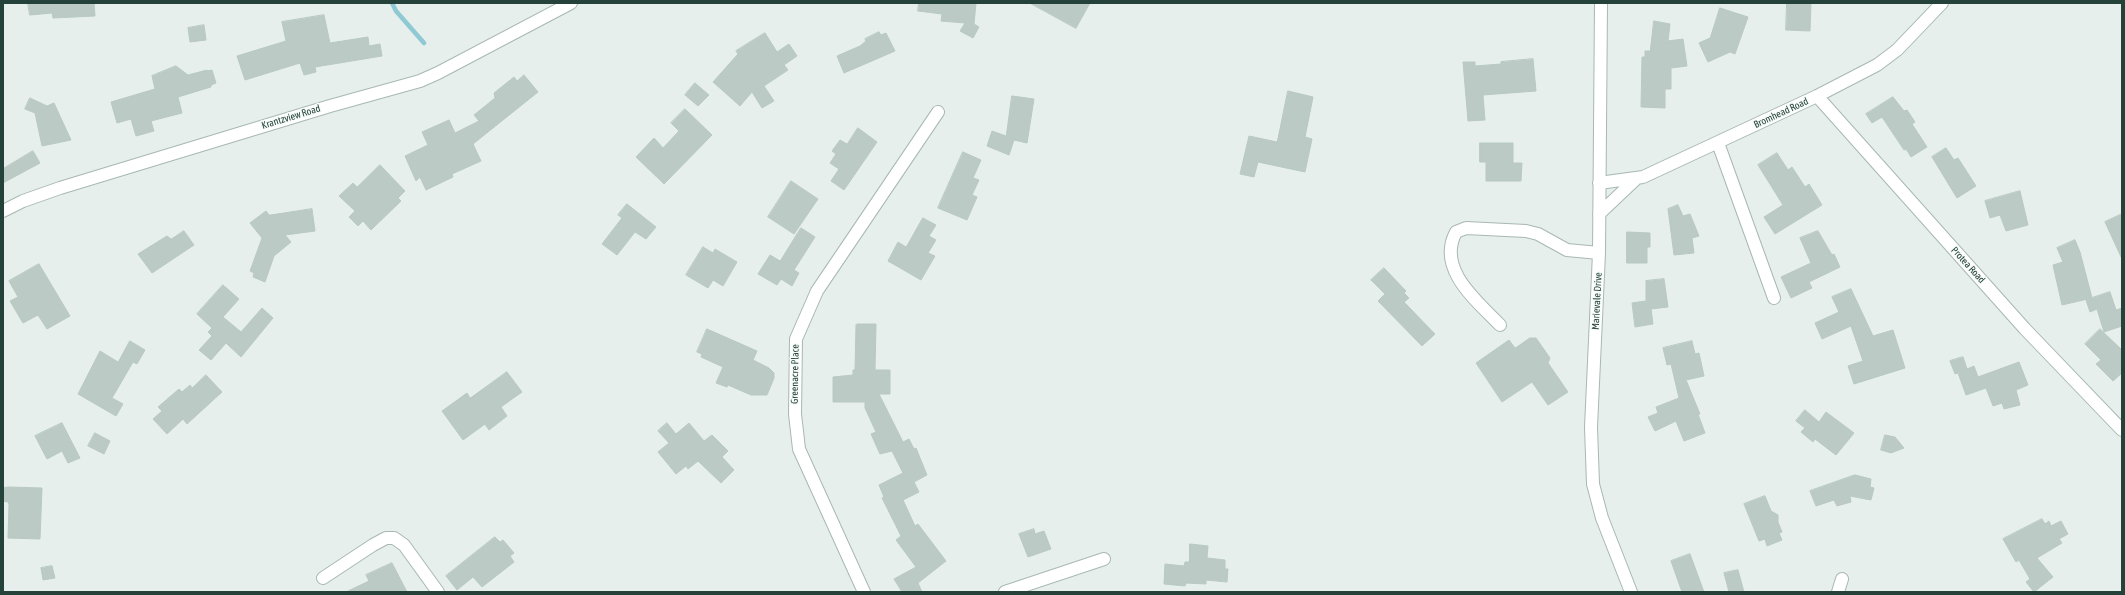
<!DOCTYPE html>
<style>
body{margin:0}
#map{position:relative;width:2125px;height:595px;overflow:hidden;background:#e6efeb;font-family:"Asap Condensed",sans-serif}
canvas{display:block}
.frame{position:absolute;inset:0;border:4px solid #24423a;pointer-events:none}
</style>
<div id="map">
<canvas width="2125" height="595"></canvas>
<div class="frame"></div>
</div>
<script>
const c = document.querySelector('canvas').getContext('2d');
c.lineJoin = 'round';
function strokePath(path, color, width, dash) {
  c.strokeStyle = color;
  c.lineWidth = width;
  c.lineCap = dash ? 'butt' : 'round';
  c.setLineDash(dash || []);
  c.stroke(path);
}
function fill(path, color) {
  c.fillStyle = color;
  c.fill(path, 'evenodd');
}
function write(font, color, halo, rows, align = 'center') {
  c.font = font + ' "Asap Condensed",sans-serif';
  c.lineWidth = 3;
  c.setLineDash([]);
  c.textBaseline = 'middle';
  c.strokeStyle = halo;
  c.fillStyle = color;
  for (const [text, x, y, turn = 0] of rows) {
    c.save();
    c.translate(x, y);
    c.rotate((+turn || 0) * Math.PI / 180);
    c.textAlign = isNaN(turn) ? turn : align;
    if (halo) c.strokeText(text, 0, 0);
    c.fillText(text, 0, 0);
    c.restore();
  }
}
strokePath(new Path2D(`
 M392,3L396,11L424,43`), '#8ec9d4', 4.5);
const building = new Path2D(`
 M28,3H94L95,16L53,18L52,13L30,15Z
 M919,3H976L974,24L979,27L973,38L960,31L965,23L941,21L942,14L918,11Z
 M1030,3H1090L1076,28Z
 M1787,3H1811L1810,31L1786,30Z
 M1720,8L1748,17L1735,54L1730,52L1708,62L1699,43L1710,38Z
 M324,15L330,43L368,37L369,46L380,44L382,56L315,67L316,72L304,75L300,63L245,80L237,56L286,41L282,22Z
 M1654,21L1670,24L1668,41L1683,39L1687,66L1671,68V89H1665V108L1641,107L1642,57H1645V51H1650Z
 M204,25L206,40L190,42L188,28Z
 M879,32L881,35L886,33L895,51L844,73L837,56L860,46L866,41L865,39Z
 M765,33L777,52L789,44L797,56L784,65L788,70L764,86L774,101L762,108L752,92L740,106L713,82L738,54L736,51Z
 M1533,59L1536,91L1483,95L1485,120L1468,121L1463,62H1475V66L1501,64V62Z
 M176,66L188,75L207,70V71L212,70L216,83L211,85V87L178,97L182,113L151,121L154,131L136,136L131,119L117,123L111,102L155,89L152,76Z
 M524,75L538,92L473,144L481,161L452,174L453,177L426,190L420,177L416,181L405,156L428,145L422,132L449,120L455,133L479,121L474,115L495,98L494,93L514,77L517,81Z
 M695,83L709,95L698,106L685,95Z
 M1288,91L1313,97L1305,137L1312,139L1305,172L1258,162L1254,177L1240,174L1249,136L1277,142Z
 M1012,96L1034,99L1027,143L1014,140L1009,155L987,146L992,131L1006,136Z
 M1893,97L1904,111L1907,110L1915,122L1912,124L1927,147L1911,157L1906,149L1904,150L1882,117L1872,123L1866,114Z
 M30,98L47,106L54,103L71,140L42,146L35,113L25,109Z
 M685,109L712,135L664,184L636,157L654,138L663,148L679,131L671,123Z
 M858,128L877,142L844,190L831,181L839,169L830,163L836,154L832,151L840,140L847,144Z
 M1480,143H1513V163H1522L1521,181H1486V162H1480Z
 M1946,148L1954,160L1958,158L1976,186L1957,198L1932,157Z
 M33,151L40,163L3,183V169Z
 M963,152L981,160L973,178L979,180L972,195L977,197L967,220L938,208Z
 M1777,153L1788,170L1792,167L1805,187L1809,184L1822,205L1775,234L1764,217L1783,205L1758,165Z
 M380,165L405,191L398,198L401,201L371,230L363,221L358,226L349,217L355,211L339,196L353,183L357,187Z
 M791,181L818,199L794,234L768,217Z
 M2020,191L2028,225L2006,231L2000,215L1990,218L1985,201Z
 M627,204L656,227L646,239L635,232L617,255L602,244L622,218L618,215Z
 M1678,205L1683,216L1690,214L1699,236L1692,238L1694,253L1674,255L1668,209Z
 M312,209L315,231L285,235L291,242L274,256L265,282L253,277L254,273L250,271L262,238L250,223L266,211L269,215Z
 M2122,214V259L2105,222Z
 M923,218L936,225L929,236L936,240L928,253L935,256L921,280L888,261L898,242L906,247Z
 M801,228L815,237L794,270L799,273L792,286L781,279L777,285L758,274L770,255L780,261Z
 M184,231L194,245L152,273L138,254L167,236L171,239Z
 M1818,231L1832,255L1834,254L1840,267L1809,282L1812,288L1791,298L1781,277L1811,263L1800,238Z
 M1627,232L1650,233V247H1647V263H1627Z
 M2075,240L2080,252L2092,298L2062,305L2053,265L2063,262L2057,248Z
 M703,247L713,253L715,249L737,262L723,286L713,280L708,288L686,275Z
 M39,264L70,316L47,329L38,315L23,323L10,301L18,297L9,281Z
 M1384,268L1406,291L1404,293L1409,298L1404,302L1435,334L1422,346L1378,301L1385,294L1371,280Z
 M1664,279L1668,307L1651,309L1653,324L1635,327L1632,303L1646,301V281Z
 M223,285L239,299L223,317L241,332L262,308L273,318L241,357L226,343L211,360L199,350L212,336L208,332L212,328L197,314Z
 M1851,289L1873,336L1893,330L1905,368L1854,384L1848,366L1863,361L1851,326L1822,339L1815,323L1839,312L1832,297Z
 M2110,292L2116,310L2122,308V326L2104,332L2097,309L2090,312L2086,300Z
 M857,324H876L875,370H890V394H879L903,442L909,439L914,449L916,448L927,475L914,482L919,492L903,500L915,526L918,524L946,561L918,583L922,592H902L894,579L916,567L896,540L901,536L882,498L884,497L879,485L903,473L892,451L880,454L871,434L876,432L865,408V402H833V377L853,375V370H855L856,325Z
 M707,329L757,351L753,360L769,368L774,373V378L767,395H751L728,385L727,387L716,383L723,367L701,357L702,354L697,352Z
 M2100,329L2122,350V373L2113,381L2096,364L2101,360L2085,344Z
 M1530,338H1536L1550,358L1548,363L1568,392L1548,405L1532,382L1502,402L1476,363L1509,340L1515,348Z
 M130,341L145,350L137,364L133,362L112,398L123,404L116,416L78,394L100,351L118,362Z
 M1692,341L1695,354L1699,353L1704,376L1686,380L1700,414H1698L1705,433L1684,441L1676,421L1655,431L1648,417L1658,413L1656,407L1679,398L1671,364L1667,365L1663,348Z
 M1963,357L1967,369L1974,366L1978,377L2019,362L2028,385L2016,390L2020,405L2004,409L2002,403L1993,406L1986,388L1966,395L1958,373L1955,374L1950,361Z
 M507,372L522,392L501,407L507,416L489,430L485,424L463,440L442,411L467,393L470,398Z
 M206,375L222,392L187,424L183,419L167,434L153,419L162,411L158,407L179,389L182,392L190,385L192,388Z
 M1805,410L1819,422L1826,412L1854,433L1836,455L1815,439L1813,442L1801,432L1805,428L1796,421Z
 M62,423L80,458L68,463L62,451L47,459L35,436Z
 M667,423L676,434L689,423L704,441L712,435L728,451L722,457L734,470L721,483L698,461L688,469L686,466L676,474L658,452L669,443L658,431Z
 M95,433L110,441L104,454L88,446Z
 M1885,435L1895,437L1904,448L1891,453L1881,450Z
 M1855,475L1871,479L1870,487L1874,488L1871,500L1850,496L1851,502L1837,506L1834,500L1816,506L1810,491Z
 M9,487L42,488L40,539L8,538L9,504L8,502L3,501V488Z
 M1765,496L1771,511L1778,515V522L1782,532L1779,533L1782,540L1767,546L1765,539L1759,541L1744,504Z
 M2042,519L2045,524L2049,521L2051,526L2061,521L2068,534L2059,539L2062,543L2037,558L2053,577L2034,592L2026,582L2030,579L2019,560L2016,562L2003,539Z
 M1034,529L1035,534L1044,531L1051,549L1028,557L1019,534Z
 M495,537L500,542L503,540L514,553L510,556L514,562L482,587L473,577L457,590L446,576Z
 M1190,544L1208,546L1207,558L1225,560V569H1228L1227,582L1206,580V584L1186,583L1185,586L1164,584L1165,564L1184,566L1185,562H1189Z
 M1690,554L1704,592H1682L1671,561Z
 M392,563L407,592H346L369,581L366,575Z
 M52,566L55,578L43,580L41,568Z
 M1738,570L1744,592H1729L1724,573Z`);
fill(building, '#bbcac4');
strokePath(building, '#b8c9c2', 1);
const minor = new Path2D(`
 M1601,3L1599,253L1591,427L1593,484L1602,518L1631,592
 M1817,96L2025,329L2122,430
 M1718,143L1774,298
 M1599,183L1643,177L1817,96L1877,65L1897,50L1942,3
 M3,211L23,201L60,188L330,106L420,81L438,73L571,3
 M1599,214L1636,179
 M1500,325C1477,301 1436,269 1456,232L1466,228L1526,231L1538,234L1567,250L1599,253
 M323,578L373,545L386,538H394L404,545L438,592
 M864,592L799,449L795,414L796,339L817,291L938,112
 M1005,592L1104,559
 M1838,592L1842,579`);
strokePath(minor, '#a8b8b2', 14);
strokePath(minor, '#fff', 12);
write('10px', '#24423a', '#f7fbf9', [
 ["Bromhead Road",1781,113,-25],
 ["Krantzview Road",291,117,-17],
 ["Protea Road",1968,265,48],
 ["Marievale Drive",1597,301,-87],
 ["Greenacre Place",795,374,-89]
]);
</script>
